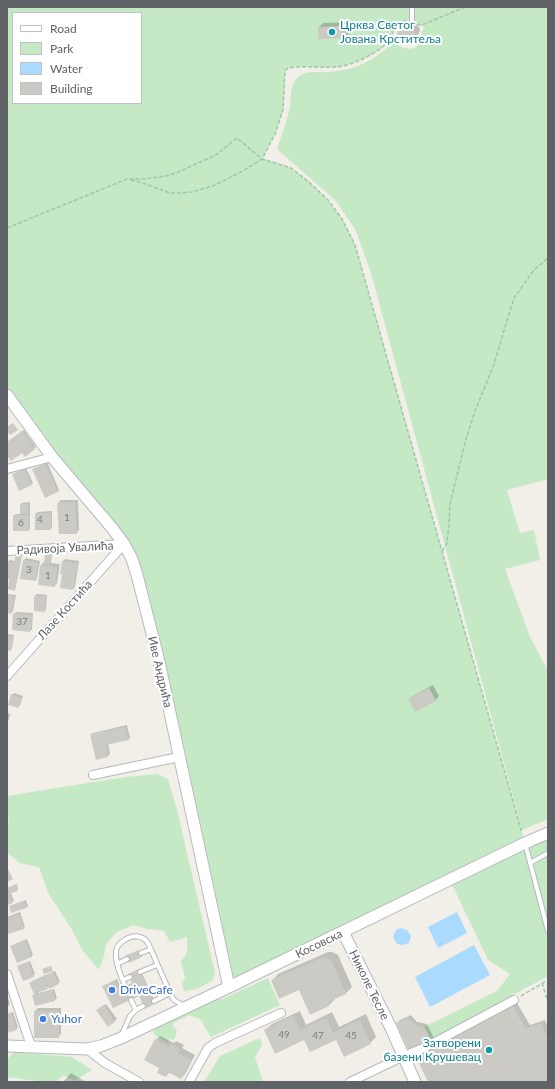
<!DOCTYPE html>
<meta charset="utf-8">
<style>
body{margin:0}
#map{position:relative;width:555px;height:1089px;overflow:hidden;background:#f1efe8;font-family:Lato,sans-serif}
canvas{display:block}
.frame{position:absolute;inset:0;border:8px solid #5f6368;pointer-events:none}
.legend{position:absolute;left:12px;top:12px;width:130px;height:92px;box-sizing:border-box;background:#fff;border:1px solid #bfc1c3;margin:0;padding:5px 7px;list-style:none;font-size:12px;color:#5f6368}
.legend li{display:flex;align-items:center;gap:8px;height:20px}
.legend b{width:20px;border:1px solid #bfc1c3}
</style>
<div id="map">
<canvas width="555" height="1089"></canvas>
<div class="frame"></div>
<ul class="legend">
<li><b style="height:5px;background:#fff"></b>Road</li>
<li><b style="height:11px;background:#c5e8c5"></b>Park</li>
<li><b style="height:11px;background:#aadaff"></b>Water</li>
<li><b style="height:11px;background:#cccac5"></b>Building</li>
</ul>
</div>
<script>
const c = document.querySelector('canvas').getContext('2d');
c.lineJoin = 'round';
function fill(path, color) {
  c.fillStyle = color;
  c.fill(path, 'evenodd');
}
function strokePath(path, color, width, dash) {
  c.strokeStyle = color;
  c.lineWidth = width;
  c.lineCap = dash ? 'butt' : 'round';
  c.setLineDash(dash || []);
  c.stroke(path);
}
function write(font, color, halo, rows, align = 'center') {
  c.font = font + ' Lato,sans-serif';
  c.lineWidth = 4;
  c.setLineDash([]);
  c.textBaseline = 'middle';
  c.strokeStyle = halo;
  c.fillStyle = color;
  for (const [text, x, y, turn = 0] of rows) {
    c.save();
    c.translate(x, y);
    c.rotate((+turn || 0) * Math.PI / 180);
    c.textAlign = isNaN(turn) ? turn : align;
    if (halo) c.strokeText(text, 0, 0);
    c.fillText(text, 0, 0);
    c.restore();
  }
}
fill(new Path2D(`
 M7,7H548V479L507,490L520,533L534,530L540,560L505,569L530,637L548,671V819L522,830L371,273L355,229L335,200L277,149C281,136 286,124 289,111C292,101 289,90 295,81C303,69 316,73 328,72C336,71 344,70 352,68C368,63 381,54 393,42C399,47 414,54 419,43C422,38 420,33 424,28C411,18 408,18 394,27C393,30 393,35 391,38C384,50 357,63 343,66C325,69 306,65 288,68L285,72L283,110L275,134L262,158L291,168L309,182L328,200L342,219L355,245L525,843L548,833V961L547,962L548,966V976L513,995L432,1042L424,1027L497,991L510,974L488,960L450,880L229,987L132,559L7,395ZM13,13H141V103H13Z
 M157,774L168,779L177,810L215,973L213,980L197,989L184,991L182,983L185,978L181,961C189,955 187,946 187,937L170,942L164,931L148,929L133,925L117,932L106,944L104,956L99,970L83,951L71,928L48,893L39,867L20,863L7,853V825L9,822L7,811V796L125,777Z
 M268,978L280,1005L211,1037L200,1019L189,1015L172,1024L177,1031L174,1040L169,1039L168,1043L155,1035L152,1028L216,999H222Z
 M260,1038L262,1045L255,1057L263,1082H204L220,1056Z
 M14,1052L72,1057L92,1070L74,1081L63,1075L56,1082H38L37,1081L7,1077V1059Z`), '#c5e8c5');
fill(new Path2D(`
 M457,912L467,933L438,948L428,927Z
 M401,928L407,930L411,936L409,943L403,945L397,944L393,937L396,930Z
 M474,945L490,975L430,1007L415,977Z`), '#aadaff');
fill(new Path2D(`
 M410,21L413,22L418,25L420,30L418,35L409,43H406L401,41L398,37V34L400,29L410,24L409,22L404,25Z
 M349,22V33L345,37L319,27L323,23Z
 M24,430L36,447L25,455L22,452L7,454V443Z
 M47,462L59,490L57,492L33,470Z
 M26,468L33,483L31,485L13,475Z
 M61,500H78L79,530L76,533L58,503Z
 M30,502V528L29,530L14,516L16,514H21V504L22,503Z
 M52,511V527L50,529L36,513L38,512Z
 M47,553H52L51,563L60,564L57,583L54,586L41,565L44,562Z
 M17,554L22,555L18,577L17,579L7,578L8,562L10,560L15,561Z
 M26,558L40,561L37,578L35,580L24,560Z
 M65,559L79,561L75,587L73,589L63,574L61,573L63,561Z
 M7,594L16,595L13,611L11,613L7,612Z
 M37,594L47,595L46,609L45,611L35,596Z
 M16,612L33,613L32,629L30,631L14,614Z
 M7,634L14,635L12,648L11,649H7Z
 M433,685L439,696L435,701L409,700L413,696Z
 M14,693L23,696L20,705L18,707L12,695Z
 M7,713L10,714L7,726Z
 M127,725L130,738L128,740L108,744L110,754L108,756L97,759L91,735L93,733Z
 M17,884L18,889L11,893L14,901L7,904V888Z
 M26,900L28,906L26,908L10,906L12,905Z
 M20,912L25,927L23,929L7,927V917Z
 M27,939L33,955L31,957L12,946L13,945Z
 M328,952H332L338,955L352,987L346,993L335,998V999L329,1005L299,989L272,981L278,974Z
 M30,961L35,974L33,976L18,966L20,965Z
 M140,969L155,1002L139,995L113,1007L105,985L117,979L121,988L133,983L130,974Z
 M55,971L60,982L58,983L49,986L38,992L39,993L54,989L57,998L55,1000L36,1005L33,996L35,994L31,983L32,981Z
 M7,995L10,1004L7,1007Z
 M517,1003L530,1025L545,1020L548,1027V1082H429L417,1057L421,1053Z
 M106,1004L117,1019L108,1026L99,1008Z
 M38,1008H61V1034L58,1037L35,1011Z
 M300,1011L306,1025L332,1012L339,1027L366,1014L376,1037L370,1043L336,1039H305L265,1030L272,1024Z
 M13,1012L18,1027L16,1029L7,1032V1014Z
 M411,1015L417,1022L427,1024L434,1038L411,1051L397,1023L400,1020Z
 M160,1036L174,1043L176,1041L184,1045L182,1048L195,1055L185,1074L181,1078L170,1072L166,1076L161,1068L156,1040Z
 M71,1073L86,1082H63Z`), '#0003');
fill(new Path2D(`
 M397 35a9 9 0 1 1 18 0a9 9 0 1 1-18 0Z
 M345,26L346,38L318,39V27Z
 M13,423L18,430L10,435L7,431V427Z
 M22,431L35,449L25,457L22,453L11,461L7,456V442Z
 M45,464L58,492L45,498L32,469Z
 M24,469L32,485L19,491L12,474Z
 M75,502L77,534H59L57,503Z
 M20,504H28V514H20Z
 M35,513H51V530H35Z
 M13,515H29V531H13Z
 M45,553L52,554L50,564H44Z
 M16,554L22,555L15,591L8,589L9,579L7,578V562L14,563Z
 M23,560L38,562L36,581L20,579Z
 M62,561L78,563L73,590L60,588L62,574H60Z
 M40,565L57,567L55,587L38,585Z
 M7,595L15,597L11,614L7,613Z
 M34,596H46L45,612L34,611Z
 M13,613L32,615L30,632L12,630Z
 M7,636H13L11,651L7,650Z
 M429,688L436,701L415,712L408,699Z
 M11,694L22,698L18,708L8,705Z
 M125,727L128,740L106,745L108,757L96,760L90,734Z
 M7,867L13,879L7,882Z
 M16,884L18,891L9,894L13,903L7,905V888Z
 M24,901L26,908L11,913L9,906Z
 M19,914L24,929L8,934L7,930V918Z
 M25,940L32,957L17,963L10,946Z
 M139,950L142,957L129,963L126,955Z
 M321,958H325L332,961L346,994L328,1002L329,1006L310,1015L299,990L279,999L271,980Z
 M28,962L34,977L23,981L17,966Z
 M51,966L53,971L44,974L42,969Z
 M139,969L155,1004L145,1009L139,996L113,1008L102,986L115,981L119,989L125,986L132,983L128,974Z
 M53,972L59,984L49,989L43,976Z
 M43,977L48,989L34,994L29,983Z
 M53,990L55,1001L35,1006L32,995Z
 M104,1005L115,1022L108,1027L96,1010Z
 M513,1006L525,1028L541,1024L548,1039V1082H428L416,1057Z
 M34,1011H59V1038H34Z
 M11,1013L17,1030L7,1033V1015Z
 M293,1016L300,1030L326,1018L333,1033L359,1020L371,1044L344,1057L336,1040L310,1052L304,1040L275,1054L264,1030Z
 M408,1018L414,1025L424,1027L432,1042L410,1053L396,1023Z
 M155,1039L169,1047L171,1044L180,1049L178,1053L191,1060L181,1079L168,1072L166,1077L157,1073L159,1068L144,1060Z`), '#cccac5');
const lane = new Path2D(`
 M412,21V7
 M525,843L548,931
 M530,863L548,853
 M141,953L151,949
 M117,964L127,959
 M140,972L157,965
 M123,980L130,977
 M125,986C121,976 115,963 116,952C116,943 131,934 140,937C144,938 147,941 149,945L170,993L174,1000L184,1006
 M154,1001L170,993
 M136,1010L143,1006
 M122,1034L130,1016L136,1010L131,1000`);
const street = new Path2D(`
 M7,469L52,457
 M7,551L124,544
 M7,676L124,544
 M93,775L179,757
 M7,974L31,1046
 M87,1049L105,1063L139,1082
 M189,1082L208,1048L215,1043L281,1013
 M350,1082L404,1056L426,1047L514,1000`);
const secondary = new Path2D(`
 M7,395L52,457L112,528L124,544L132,559L137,575L158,657L229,987
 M343,932L391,1028L415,1082
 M7,1046L87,1049L101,1046L121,1038L229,987L525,843L548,833`);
strokePath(lane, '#b5b8bc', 6);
strokePath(street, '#b5b8bc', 10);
strokePath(secondary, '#b6babf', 13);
strokePath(new Path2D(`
 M417,24L422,25L465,7
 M131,180L140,182L170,193H181L192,192L213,186L241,172L262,159L275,134L283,110L285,71L288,68C306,65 325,69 343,66C357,63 384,50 391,38C393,35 393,30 394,27L406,20
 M7,228L127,179H143L166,176L176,173L216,155L237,138L262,159L291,168L309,182L328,200L342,219L355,245L522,833
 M442,551L447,543L449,523L450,504L466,439L475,411L493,367L514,298L534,270L548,258
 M542,983L548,1002
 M521,996L548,980`), '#9cc7a9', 1.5, [4, 2]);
strokePath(lane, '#fff', 4);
strokePath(street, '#fff', 8);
strokePath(secondary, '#fff', 11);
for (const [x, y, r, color] of [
 [332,32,4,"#0f9aa8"],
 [112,990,4,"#3f7fe0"],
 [43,1019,4,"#3f7fe0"],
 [489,1050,4,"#0f9aa8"]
]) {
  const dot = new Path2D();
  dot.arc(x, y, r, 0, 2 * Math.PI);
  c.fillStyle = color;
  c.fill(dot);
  strokePath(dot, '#fff', 1.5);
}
write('10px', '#7a7d7f', null, [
 ["1",67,518],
 ["4",40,520],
 ["6",21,523],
 ["3",29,570],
 ["1",48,576],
 ["37",22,622],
 ["49",284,1035],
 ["47",318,1036],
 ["45",351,1036]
]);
write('12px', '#0d838f', '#fff', [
 ["Црква Светог",340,25],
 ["Јована Крститеља",340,39],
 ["Затворени",481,1043,"right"],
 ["базени Крушевац",481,1057,"right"]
], 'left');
write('12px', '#5f6368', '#fff', [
 ["Радивоја Увалића",65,548,-3],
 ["Лазе Костића",65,610,-48],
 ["Иве Андрића",160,672,77],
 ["Косовска",319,944,-26],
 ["Николе Тесле",369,985,64]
]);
write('12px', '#366cbe', '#fff', [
 ["DriveCafe",120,990],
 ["Yuhor",51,1019]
], 'left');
</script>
